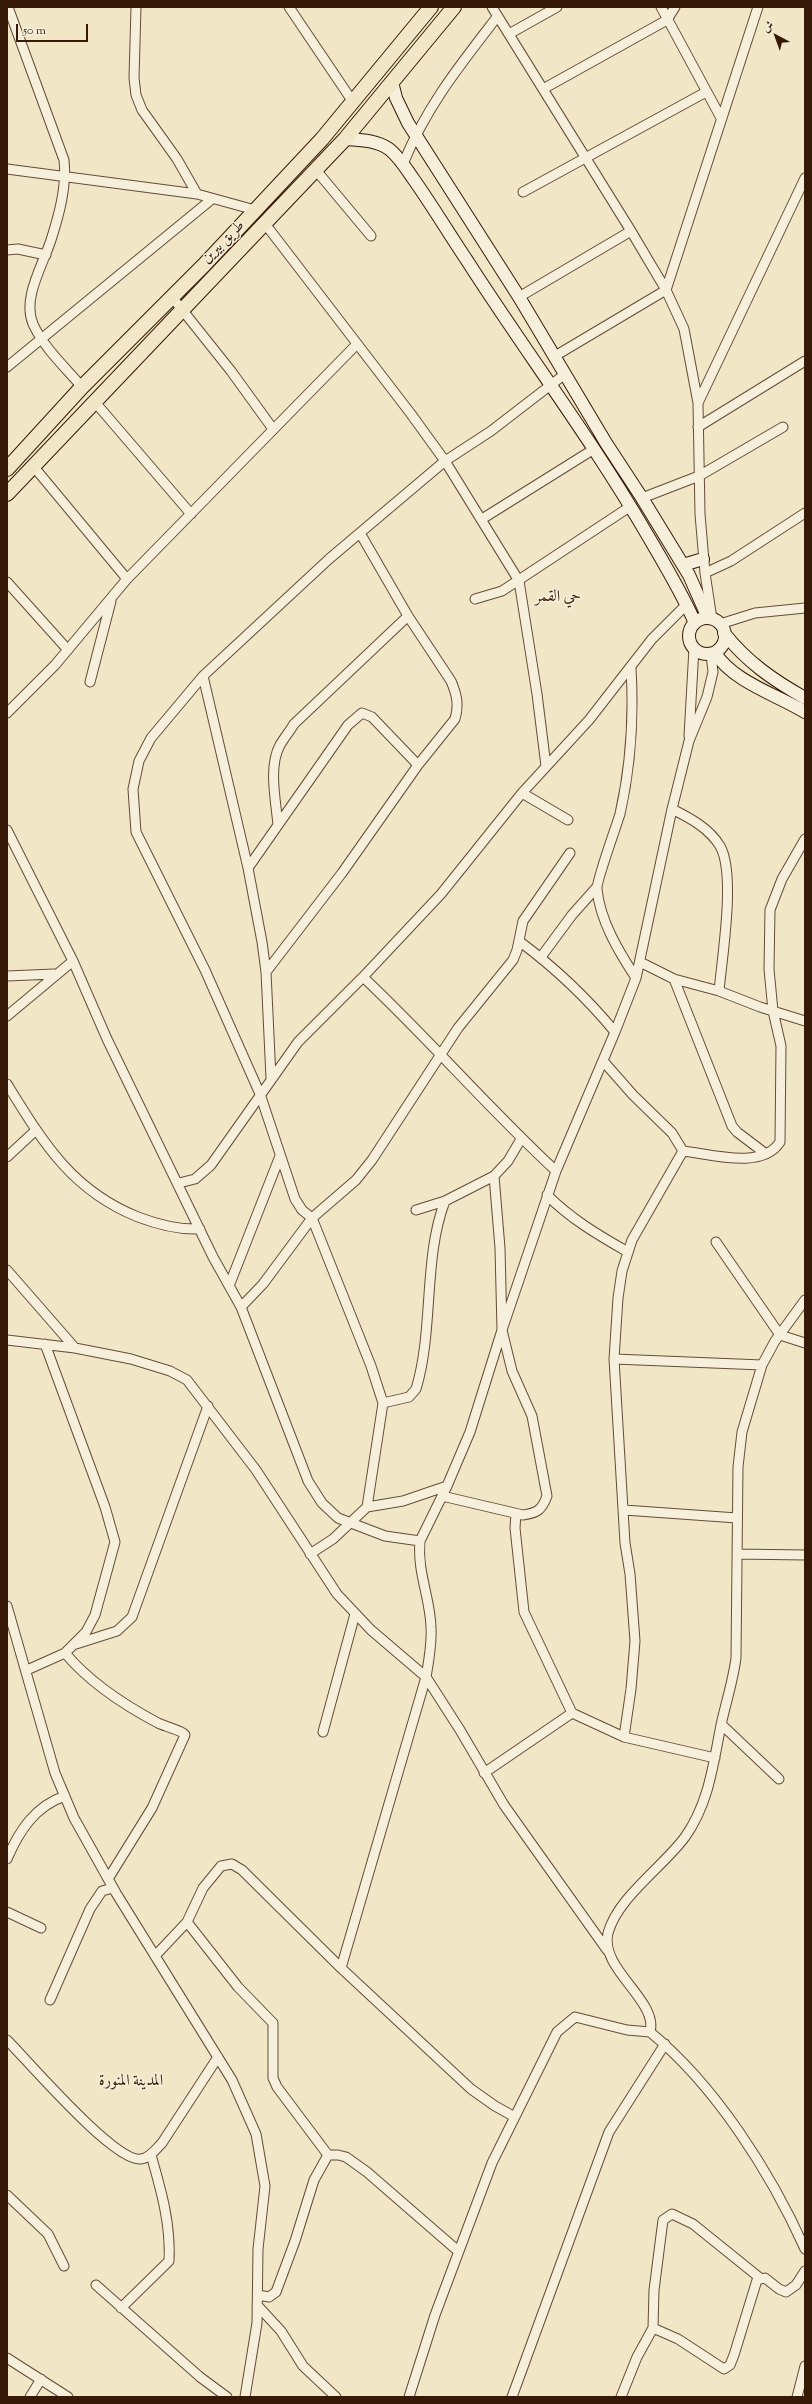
<!DOCTYPE html>
<meta charset="utf-8">
<style>
body{margin:0}
#map{position:relative;width:812px;height:2404px;overflow:hidden;background:#f1e7c7;font-family:"Sorts Mill Goudy",Amiri,serif}
canvas{display:block}
.frame{position:absolute;inset:0;border:8px solid #361906;pointer-events:none}
.north{position:absolute;left:756px;top:16px;width:40px;height:40px;-webkit-text-stroke:3px #f6efdb;paint-order:stroke;rotate:319deg;font-size:11px;font-weight:700;line-height:16px;text-align:center;color:#361906}
.north::after{content:'';display:block;margin:auto;width:14px;height:18px;background:#361906;clip-path:polygon(50% 0,100% 100%,50% 72%,0 100%)}
.scale{position:absolute;left:16px;top:24px;width:72px;height:18px;box-sizing:border-box;border:2px solid #361906;border-top:0;padding-left:5px;font-size:12px;line-height:14px;white-space:nowrap;color:#361906;-webkit-text-stroke:3px #f6efdb;paint-order:stroke}
</style>
<div id="map">
<canvas width="812" height="2404"></canvas>
<div class="frame"></div>
<div class="north">ش</div>
<div class="scale">50 m</div>
</div>
<script>
const c = document.querySelector('canvas').getContext('2d');
c.lineJoin = 'round';
function strokePath(path, color, width, dash) {
  c.strokeStyle = color;
  c.lineWidth = width;
  c.lineCap = dash ? 'butt' : 'round';
  c.setLineDash(dash || []);
  c.stroke(path);
}
function write(font, color, halo, rows, align = 'center') {
  c.font = font + ' "Sorts Mill Goudy",Amiri,serif';
  c.lineWidth = 3;
  c.setLineDash([]);
  c.textBaseline = 'middle';
  c.strokeStyle = halo;
  c.fillStyle = color;
  for (const [text, x, y, turn = 0] of rows) {
    c.save();
    c.translate(x, y);
    c.rotate((+turn || 0) * Math.PI / 180);
    c.textAlign = isNaN(turn) ? turn : align;
    if (halo) c.strokeText(text, 0, 0);
    c.fillText(text, 0, 0);
    c.restore();
  }
}
const street = new Path2D(`
 M8,7L64,160C67,186 59,215 51,240C43,265 22,298 33,324C44,348 65,367 82,387
 M136,7L134,78L136,95L142,110L177,159L197,194
 M289,7L353,102
 M492,7L631,231L666,290L684,329L698,403L700,514L705,573L712,619
 M661,7L721,118
 M509,34L557,7
 M543,89L667,20L675,7
 M403,164C426,107 460,65 497,17
 M7,169L197,194L255,210
 M315,169L371,236
 M523,192L706,92
 M266,225L411,414L445,461L519,581L537,694L546,766
 M7,250L18,249L46,255
 M172,297L231,371L273,429
 M519,297L631,231
 M555,356L666,290L758,7
 M7,367L212,199
 M565,374L491,431L445,461L329,559L203,676L151,738L139,761L133,789L136,832L205,970L260,1094L295,1199L302,1210L312,1218L356,1180L372,1160L458,1028L513,960L517,950L523,921L570,853
 M94,401L191,514
 M698,403L805,178
 M698,427L805,361
 M34,467L127,579
 M642,498L699,476L783,427
 M482,519L594,449
 M705,573L731,561L805,513
 M7,582L68,650
 M475,599L502,591L631,506
 M720,624L755,613L805,608
 M631,668C634,718 631,765 620,814C616,827 596,882 597,889C600,921 619,952 636,978
 M203,676L248,868L262,942L266,972L271,1078
 M90,682L111,601
 M7,713L55,665L127,579L357,344
 M689,736L694,648
 M522,793L568,820
 M672,809C690,818 709,828 720,846C736,874 722,957 719,991
 M278,825C276,801 268,767 280,745C284,738 290,731 294,724L408,616
 M7,830L73,961L107,1039L213,1257L241,1307L308,1481L322,1503L338,1518L385,1536L420,1541L447,1486L470,1432L502,1330L500,1248L494,1176L445,1201C423,1258 434,1330 416,1389L409,1397L383,1403
 M248,868L348,725L362,713L372,717L418,765
 M541,957L572,915L596,888
 M640,962L674,979L719,991L760,1007L805,1021
 M266,972L342,873L418,765L455,719C459,705 457,695 451,681L408,616L360,533
 M7,976L54,974
 M363,977C430,1040 489,1109 556,1171
 M674,979L732,1126L737,1132L766,1154
 M7,1016L73,961
 M615,1032L636,978L672,809L689,741L707,697L713,672L711,654
 M7,1084C43,1142 71,1190 138,1217C159,1225 178,1230 200,1229
 M683,1151C711,1154 762,1170 780,1142L781,1046L773,1011L769,969L770,910L782,879L805,839
 M7,1157L36,1130
 M494,1176L508,1161L521,1139
 M179,1183L195,1179L211,1165L298,1042L363,977L441,894L522,793L589,720L652,639L687,604
 M547,1195C571,1219 598,1235 628,1252
 M416,1210L445,1201
 M312,1218L371,1366L383,1403L367,1507
 M716,1242L780,1335L805,1343
 M7,1270L75,1348
 M229,1286L280,1156
 M805,1300L775,1341L762,1365L742,1432L738,1467L736,1658C733,1681 726,1702 721,1725C713,1765 709,1803 685,1837C663,1867 618,1897 608,1933C599,1969 659,2001 650,2032C715,2085 771,2173 805,2249
 M241,1307L263,1284L312,1218
 M7,1340L75,1348L131,1359L170,1371L187,1380L256,1470L337,1594L371,1630L426,1677L460,1730L504,1805L607,1950
 M45,1344L105,1507L115,1542L95,1615L86,1632L65,1653
 M614,1359L762,1365
 M442,1496L523,1515C537,1513 542,1510 547,1496L532,1416L512,1371L502,1330L556,1171L615,1032C587,998 554,967 519,941
 M624,1510L737,1518
 M516,1514L515,1528L524,1612L572,1713
 M310,1554L333,1539L367,1507L403,1501L447,1486
 M737,1554L805,1555
 M7,1606L55,1773L74,1818L116,1893L232,2080L256,2134L265,2186L258,2249L257,2323L245,2397
 M76,1644L117,1631L132,1617L208,1406
 M27,1670L65,1653C90,1683 124,1705 158,1723C164,1726 183,1731 185,1735L152,1808L108,1879
 M721,1724L779,1779
 M323,1732L355,1614
 M624,1737L715,1758
 M484,1773L572,1713L624,1737L631,1689L635,1641L630,1574L625,1543L614,1359L618,1298L622,1271L632,1240L683,1151L672,1133L633,1095L604,1062
 M7,1859C19,1831 35,1806 65,1796
 M7,1912L41,1928
 M187,1922L203,1888L221,1866L232,1864L242,1870L341,1968L471,2089L495,2106L513,2116
 M155,1956L187,1922L238,1987L273,2023V2078L277,2087L328,2155
 M341,1968L426,1677C429,1660 432,1644 431,1627C430,1597 417,1572 420,1541
 M50,2000L90,1909L102,1891L113,1888
 M7,2040C28,2061 115,2163 141,2159C150,2158 156,2149 162,2143L218,2057
 M7,2195L48,2234L64,2266
 M96,2285L200,2377L227,2397
 M258,2295L269,2297L276,2292L295,2241L314,2180L328,2155H338L346,2157L367,2172L458,2251
 M257,2305L281,2331L303,2366L336,2397
 M121,2308L169,2261C171,2224 161,2190 151,2155
 M653,2328L654,2290L663,2220L672,2214L693,2224L760,2278
 M7,2358L68,2397
 M30,2397L41,2379
 M409,2397L435,2315L492,2163L557,2032L575,2017L627,2030L650,2032
 M512,2397L609,2132L665,2044
 M621,2397L637,2357L653,2328L678,2339L724,2369L730,2365L734,2355L757,2280L765,2278L779,2289L786,2292L796,2285L805,2271
 M797,2397L805,2366`);
const secondary = new Path2D(`
 M392,82L396,98L408,123L519,297L606,443L642,498L689,575L708,618
 M345,139C360,140 376,140 389,149C398,156 406,168 412,177C432,205 449,234 468,262C527,354 593,441 648,536C665,565 682,593 695,623
 M683,565L703,559
 M689 636a18 18 0 1 1 36 0a18 18 0 1 1-36 0Z
 M724,633C747,662 773,680 805,698
 M715,653C734,682 775,694 805,712`);
const primary = new Path2D(`
 M7,469L82,387L204,265L322,139L431,7
 M7,494L345,139L454,7`);
strokePath(street, '#654c36', 11);
strokePath(secondary, '#361906', 14);
strokePath(primary, '#361906', 16);
strokePath(street, '#f6efdb', 9);
strokePath(secondary, '#f6efdb', 12);
strokePath(primary, '#f1e7c7', 14);
write('15px', '#361906', '#f6efdb', [
 ["طريق بيرين",224,243,-45]
]);
write('16px', '#361906', '#f6efdb', [
 ["حي القمر",558,598],
 ["المدينة المنورة",131,2082]
]);
</script>
